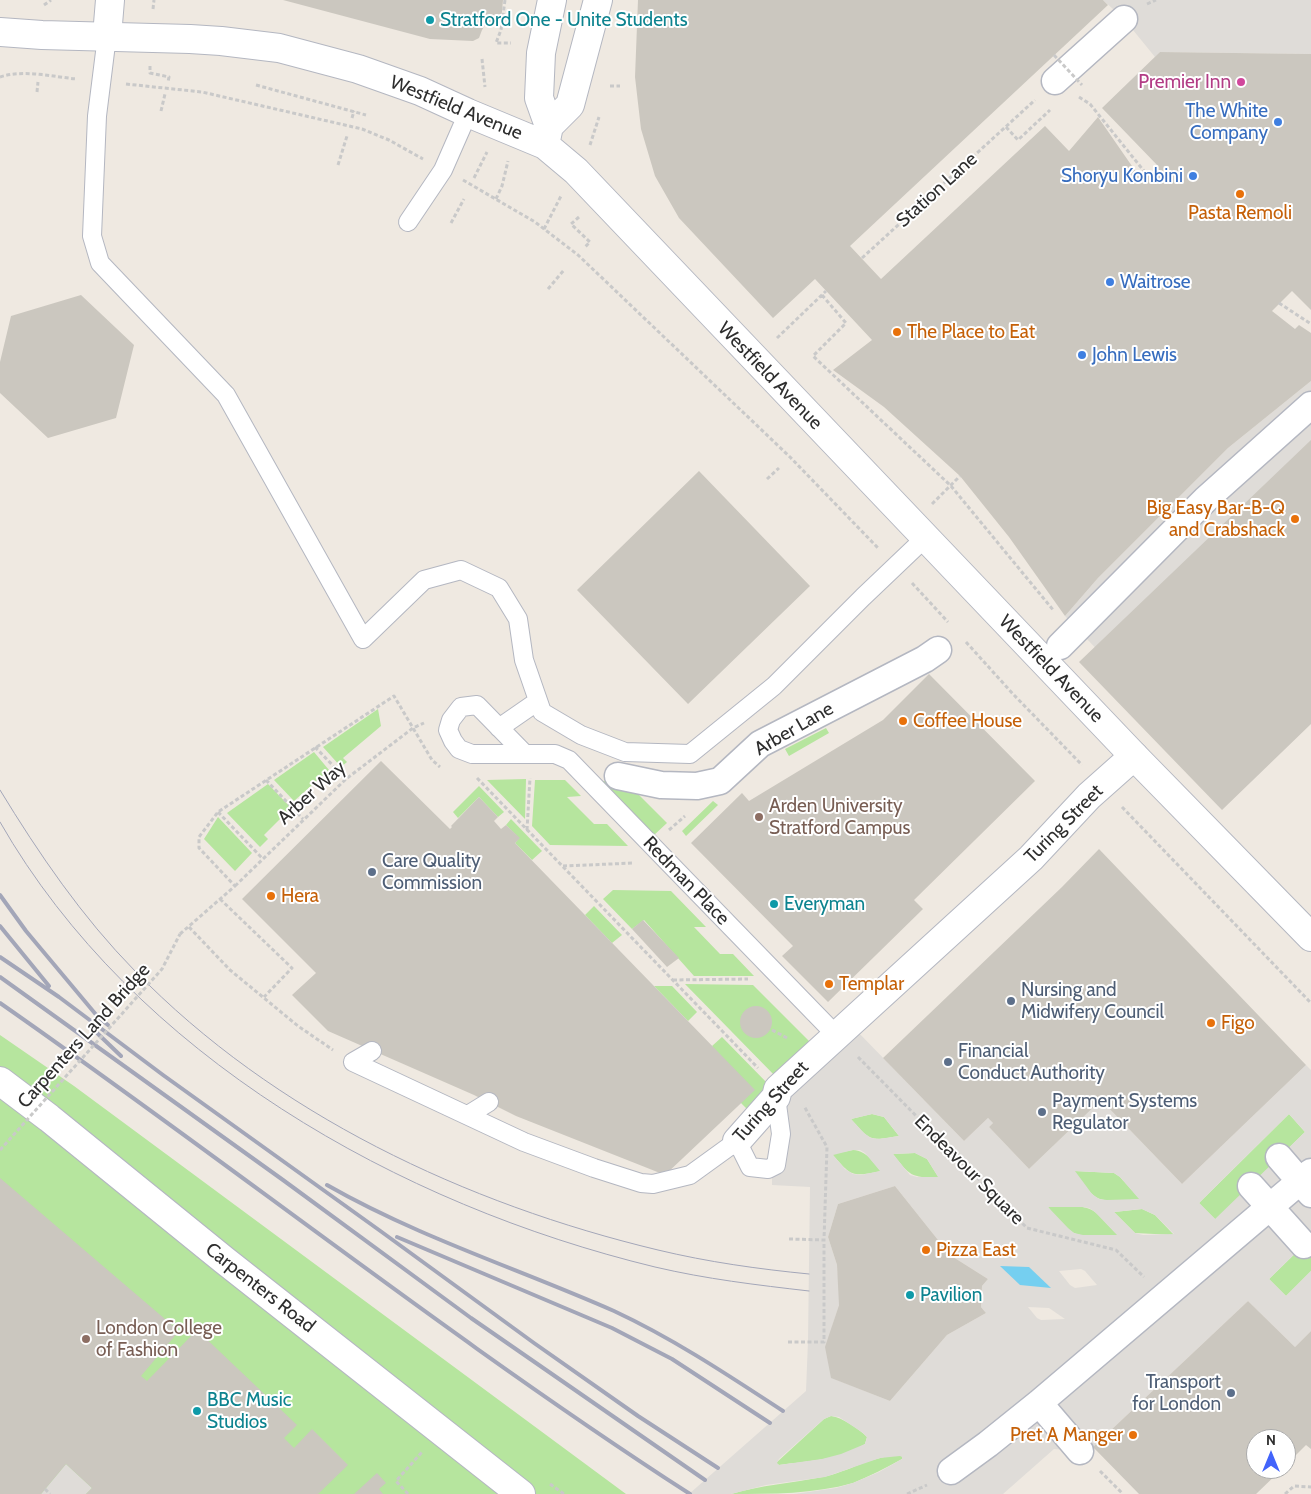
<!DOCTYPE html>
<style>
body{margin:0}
#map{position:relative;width:1311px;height:1494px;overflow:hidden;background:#efe9e1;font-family:Cabin,sans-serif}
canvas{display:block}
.north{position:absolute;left:1246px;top:1429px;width:50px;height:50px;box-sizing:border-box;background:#fff;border:1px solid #ababab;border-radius:50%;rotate:0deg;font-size:14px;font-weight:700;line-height:20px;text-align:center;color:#2e2e2e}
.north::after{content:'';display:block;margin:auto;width:18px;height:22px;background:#4264fb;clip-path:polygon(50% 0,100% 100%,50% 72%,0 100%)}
</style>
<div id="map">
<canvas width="1311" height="1494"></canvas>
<div class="north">N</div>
</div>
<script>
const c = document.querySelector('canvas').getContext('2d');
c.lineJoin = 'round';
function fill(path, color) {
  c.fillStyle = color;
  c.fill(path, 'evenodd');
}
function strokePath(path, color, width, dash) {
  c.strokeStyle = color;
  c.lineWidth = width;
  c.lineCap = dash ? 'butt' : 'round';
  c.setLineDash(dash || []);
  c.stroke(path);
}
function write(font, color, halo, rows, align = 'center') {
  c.font = font + ' Cabin,sans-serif';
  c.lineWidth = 4;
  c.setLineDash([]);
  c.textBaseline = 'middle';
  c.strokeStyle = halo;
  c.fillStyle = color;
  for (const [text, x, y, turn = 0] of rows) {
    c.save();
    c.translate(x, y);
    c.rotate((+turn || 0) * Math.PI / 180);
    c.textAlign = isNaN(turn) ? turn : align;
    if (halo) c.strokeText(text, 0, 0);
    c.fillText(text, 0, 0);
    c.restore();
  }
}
fill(new Path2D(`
 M378,709L381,726L343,758L347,762L341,767L323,747Z
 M826,728L829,733L789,756L785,749Z
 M314,752L329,770L294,801L274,780Z
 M526,779L525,819L487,780Z
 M535,780H565L581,796L567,797L594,824H607L628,846L550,845L532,826Z
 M601,781L626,782L667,823L653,836Z
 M268,784L295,812L291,816L287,812L264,835L268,839L260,847L227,813Z
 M479,786L504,812L498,817L479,797L458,818L453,812Z
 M713,801L718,805L686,836L682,831Z
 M218,817L252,853L235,871L204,839Z
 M511,819L542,851L532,860L515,843L519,838L506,825Z
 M613,890L671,891L706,927H694L720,954H733L754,976H694L644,920L632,929L603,899Z
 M594,906L622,935L612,943L585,915Z
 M685,984L753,985L813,1045L778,1079Z
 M654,986H672L697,1012L688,1021Z
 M0,1035L74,1086L626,1494H0Z
 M722,1037L770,1086L747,1109L741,1103L712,1046Z
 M872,1114L884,1117L899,1136C870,1141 870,1141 851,1119Z
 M1289,1114L1305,1132L1216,1220L1199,1203Z
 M853,1150C867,1151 873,1162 881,1171C852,1177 852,1177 832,1154Z
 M915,1153L927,1159L939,1178C910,1177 910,1176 893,1154Z
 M1074,1171L1114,1173L1120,1177L1140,1199C1126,1200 1103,1205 1092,1194C1085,1188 1080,1179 1074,1171Z
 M1048,1207C1062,1207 1083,1203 1095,1212C1103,1218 1110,1228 1118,1235C1105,1235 1086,1239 1074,1233C1064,1228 1055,1216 1048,1207Z
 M1142,1209L1155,1215L1174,1235L1135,1233L1114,1212Z
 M1311,1238V1271L1286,1296L1269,1279Z
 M831,1416C843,1418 858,1428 867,1437L865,1444C840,1460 808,1461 779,1465L776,1463L824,1419Z
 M902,1456V1459C886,1468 870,1476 853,1483C814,1494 772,1494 731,1494C761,1485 792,1483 823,1477C849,1472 874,1454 902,1456Z`), '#b6e59e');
fill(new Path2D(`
 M1103,0H1311V54L1160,52L1155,57L1124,19Z
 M1311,381V463L1107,660L1065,616L1098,578L1228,448Z
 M855,1029L964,1141L988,1118L993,1123L989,1127L1029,1169L1101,1100L1182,1184L1306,1065L1311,1070V1238L1269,1279L1286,1296L1311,1271V1331L1295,1347L1248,1301L1093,1447L1080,1451L1054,1449L1003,1494H794L836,1488L853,1483L879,1472L902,1459V1457L900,1456L880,1458L825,1477L766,1485L731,1494H689L806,1391L808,1341L810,1187L772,1185V1114ZM872,1114L884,1117L899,1136L879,1139L871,1138L864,1133L851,1119ZM1289,1114L1305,1132L1215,1219L1199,1203ZM853,1150H860L865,1153L880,1171L861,1175L853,1174L845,1169L833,1155ZM915,1153L927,1159L938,1177H917L910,1175L893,1154ZM1075,1171L1114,1173L1120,1177L1139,1199L1107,1200L1099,1199L1092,1194ZM895,1186L950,1255L988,1279L982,1286L981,1307L986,1313L947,1335L890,1401L832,1378V1327L839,1305V1286L837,1265L828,1237L838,1204ZM1048,1207H1082L1089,1208L1095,1212L1117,1235H1083L1074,1233L1068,1228ZM1142,1209L1155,1215L1174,1234L1143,1235L1135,1233L1114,1212ZM1081,1269L1085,1271L1097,1285L1075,1288L1070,1285L1059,1271ZM1028,1307L1049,1308L1065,1319L1041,1320L1037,1318ZM831,1416L839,1417L863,1433L867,1437L865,1444L841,1454L822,1459L779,1465L777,1463L779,1459L824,1419Z
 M66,1464L92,1488L86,1494H41Z`), '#dfdcd8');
fill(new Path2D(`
 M1000,1266L1029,1267L1051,1288L1020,1285Z`), '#75cff0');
fill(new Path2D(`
 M283,0H503L501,22H487L482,30L479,38L473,41L430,39Z
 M638,0H1103L1108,5L850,246L881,279L1045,126L1069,151L1098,117L1134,169L1143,181L1158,166L1102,108L1160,52L1311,54V310L1292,291L1272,311L1295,329L1299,325L1311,333V381L1228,448L1098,578L1065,616L1009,537L960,476L884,407L833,370L872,340L815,279L773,318L679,218L655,176L641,129L635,77Z
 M81,295L134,345L116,418L48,438L0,393V362L11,316Z
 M1311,440V724L1222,810L1079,662Z
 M699,471L810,586L688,704L577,590Z
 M929,674L1035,781L914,900L923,909L828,1002L782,956L793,946L691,843L742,793L749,801L883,720Z
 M381,761L450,829L452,827L451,826L479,797L498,817L494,821L501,829L506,825L520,838L515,843L755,1090L665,1175L516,1116L474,1095L328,1031L292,995L316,973L242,899Z
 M1099,849L1306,1065L1182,1184L1101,1100L1029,1169L989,1127L993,1123L988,1118L964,1141L883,1058L1062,887Z
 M643,920L679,958L667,967L632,929Z
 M740 1022a16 16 0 1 1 32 0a16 16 0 1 1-32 0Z
 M0,1178L179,1331L141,1376L147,1381L197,1330L297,1425L284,1438L294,1448L312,1429L348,1465L318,1494H86L92,1488L66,1464L41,1494H0Z
 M895,1186L950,1255L988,1279L982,1286L981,1307L986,1313L947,1335L890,1401L831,1378L825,1347L839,1305L837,1265L828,1237L838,1204Z
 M1248,1301L1295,1347L1311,1331V1449L1306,1445L1286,1465V1439H1256V1469H1282L1256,1494H1139L1093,1447Z
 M377,1473L386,1483L379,1489L383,1494H354Z`), '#cbc7bf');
const service = new Path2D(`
 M107,36L97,116L92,236L100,263L226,395L363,639L424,580L461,570L499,588L518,619L524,660L542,712L581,735L625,752L690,754L774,686L863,597L926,537
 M408,222L443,170L468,113
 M499,728L538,701
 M523,752L477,705L461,707L451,720L448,730L453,741L459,749L472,754H555L569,760L836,1035
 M353,1062L524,1142L594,1168L641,1183L653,1184L690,1175L737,1141L750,1167L768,1169L776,1165L781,1134L776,1097
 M353,1062L372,1051
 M468,1115L489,1102`);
const pedestrian = new Path2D(`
 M1055,81L1124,19
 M1060,646L1206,499L1311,405
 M618,776L661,785L697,786L720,781L760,744L925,659L938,650
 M1279,1157L1311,1194
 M1251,1186L1304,1245
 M1039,1403L1080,1451
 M951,1471L988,1444L1039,1403L1311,1172`);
const minor = new Path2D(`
 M107,36L110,0
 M0,1081L49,1118L224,1260L521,1494
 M737,1141L776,1097L778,1089L1031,858L1089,796L1134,756`);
const tertiary = new Path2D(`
 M0,32L42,35L190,39L221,41L279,48L358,69L420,91L468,113L545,145L576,171L1134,756L1311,937
 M549,126L539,98L541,53L552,0
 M545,145L549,126L570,105L598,0`);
strokePath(service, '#b4b7c1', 20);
strokePath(pedestrian, '#b4b7c1', 29);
strokePath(minor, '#b4b7c1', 30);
strokePath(tertiary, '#b4b7c1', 30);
strokePath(new Path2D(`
 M505,0L501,30L496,43H511
 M1147,4L1156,0
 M44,5L51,0
 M153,9L154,0
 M625,22L638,23
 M482,59L485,87
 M150,66V73L169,77L168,82
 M0,77C24,69 53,77 77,79
 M126,84L202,92L362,129L389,140L423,159
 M256,85L366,115
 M610,86H620
 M37,92L38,82
 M1079,97L1090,104L1148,176
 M161,111L165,94
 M352,118L354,111
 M1006,127L1018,140L1050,110
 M590,145L599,117
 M338,165L347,136
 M474,178L487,152
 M463,180L535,222L578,255L790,457L878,548
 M496,199L502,186L508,161
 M579,217L571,224L590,242L584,248
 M451,223L464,199
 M544,229L561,196
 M862,258L1035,100
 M548,289L564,270
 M822,295L846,323L813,356L951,486L1054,611
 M1279,303L1311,324
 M777,338L826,291
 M767,479L779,468
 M932,504L960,476
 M912,583L948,622
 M966,642L1013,694L1082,765
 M1011,728L1018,722
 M315,747L346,779
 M477,778L758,1068
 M266,780L303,819
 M1122,807L1311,1003
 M218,812L262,858
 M527,830L530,778
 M669,830L685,816
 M563,866L634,863
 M235,886L346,779L413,728L424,723
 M220,899L292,968L264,997
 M189,927L230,970L298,1026L333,1050
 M180,934L235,886L199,848V837L218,812L394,696L432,760L440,767
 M673,980L748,979
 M772,1030L789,1039
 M858,1057L1027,1228L1116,1250L1144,1277
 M789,1239L824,1240L827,1147L804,1106
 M788,1342H824V1240
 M1100,1471L1123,1494
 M550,1484L564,1494
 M45,1489L50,1494
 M408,1494L396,1481L422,1452
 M907,1494L927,1485
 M1285,1494L1294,1486L1311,1487`), '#c9c9c9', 3, [4, 2.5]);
strokePath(service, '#fff', 18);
strokePath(pedestrian, '#fff', 26);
strokePath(minor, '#fff', 28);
strokePath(tertiary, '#fff', 28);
strokePath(new Path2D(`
 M0,790C39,854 82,917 135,971C274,1114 466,1204 658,1250C708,1262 758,1269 809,1274
 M0,822C134,1056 399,1205 655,1267C706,1279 757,1285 809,1291`), '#a3a6b8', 1);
strokePath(new Path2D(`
 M0,895L26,931L98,1017L108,1025
 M0,926L49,986
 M0,957L59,997L163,1075L379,1230L534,1343L638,1416L718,1468
 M0,977L283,1180L471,1318L705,1480
 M0,1003C231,1164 453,1341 690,1494
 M96,1032L121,1056
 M327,1185C418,1237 519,1269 614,1311C674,1339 728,1375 783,1411
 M397,1237L612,1328L672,1359L770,1423`), '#a3a6b8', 4);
strokePath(new Path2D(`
 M1054,55L1082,85
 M0,1150L162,969L180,934`), '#c9c9c9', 3, [4, 2.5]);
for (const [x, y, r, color] of [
 [430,20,5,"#0f9aa8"],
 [1241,82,5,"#d1479c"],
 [1278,122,5,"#3f7fe0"],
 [1193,176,5,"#3f7fe0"],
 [1240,194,5,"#e8710a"],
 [1110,282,5,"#3f7fe0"],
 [897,332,5,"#e8710a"],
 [1082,355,5,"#3f7fe0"],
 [1295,519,5,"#e8710a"],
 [903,721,5,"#e8710a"],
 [759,817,5,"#8d6e63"],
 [372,872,5,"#5c6f8a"],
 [271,896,5,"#e8710a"],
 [774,904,5,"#0f9aa8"],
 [829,984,5,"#e8710a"],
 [1011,1001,5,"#5c6f8a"],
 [1211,1023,5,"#e8710a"],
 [948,1062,5,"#5c6f8a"],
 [1042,1112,5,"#5c6f8a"],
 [926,1250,5,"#e8710a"],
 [910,1295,5,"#0f9aa8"],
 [86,1339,5,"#8d6e63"],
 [1231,1393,5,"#5c6f8a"],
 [197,1411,5,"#0f9aa8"],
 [1133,1435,5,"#e8710a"]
]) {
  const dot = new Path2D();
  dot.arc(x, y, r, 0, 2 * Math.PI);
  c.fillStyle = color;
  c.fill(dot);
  strokePath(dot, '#fff', 2);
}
write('19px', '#0d838f', '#fff', [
 ["Stratford One - Unite Students",440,20],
 ["Everyman",784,904],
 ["Pavilion",920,1295],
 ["BBC Music",207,1400],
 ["Studios",207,1422]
], 'left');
write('19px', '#b23c85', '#fff', [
 ["Premier Inn",1231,82]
], 'right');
write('19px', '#2e2e2e', '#fff', [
 ["Westfield Avenue",456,108,22],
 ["Station Lane",937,190,-42],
 ["Westfield Avenue",770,376,46],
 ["Westfield Avenue",1051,669,46],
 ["Arber Lane",794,729,-30],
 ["Arber Way",312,793,-42],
 ["Turing Street",1064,824,-45],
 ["Redman Place",686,881,46],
 ["Carpenters Land Bridge",84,1036,-48],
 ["Turing Street",771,1102,-48],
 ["Endeavour Square",969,1170,45],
 ["Carpenters Road",260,1288,38]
]);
write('19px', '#366cbe', '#fff', [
 ["The White",1268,111],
 ["Company",1268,133],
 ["Shoryu Konbini",1183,176],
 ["Waitrose",1120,282,"left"],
 ["John Lewis",1092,355,"left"]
], 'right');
write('19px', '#c56008', '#fff', [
 ["Pasta Remoli",1240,213,"center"],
 ["The Place to Eat",907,332],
 ["Big Easy Bar-B-Q",1285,508,"right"],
 ["and Crabshack",1285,530,"right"],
 ["Coffee House",913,721],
 ["Hera",281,896],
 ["Templar",839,984],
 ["Figo",1221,1023],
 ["Pizza East",936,1250],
 ["Pret A Manger",1123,1435,"right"]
], 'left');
write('19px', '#785e54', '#fff', [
 ["Arden University",769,806],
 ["Stratford Campus",769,828],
 ["London College",96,1328],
 ["of Fashion",96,1350]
], 'left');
write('19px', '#4e5e75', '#fff', [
 ["Care Quality",382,861],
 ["Commission",382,883],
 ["Nursing and",1021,990],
 ["Midwifery Council",1021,1012],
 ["Financial",958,1051],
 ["Conduct Authority",958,1073],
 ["Payment Systems",1052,1101],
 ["Regulator",1052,1123],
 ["Transport",1221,1382,"right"],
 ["for London",1221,1404,"right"]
], 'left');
</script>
